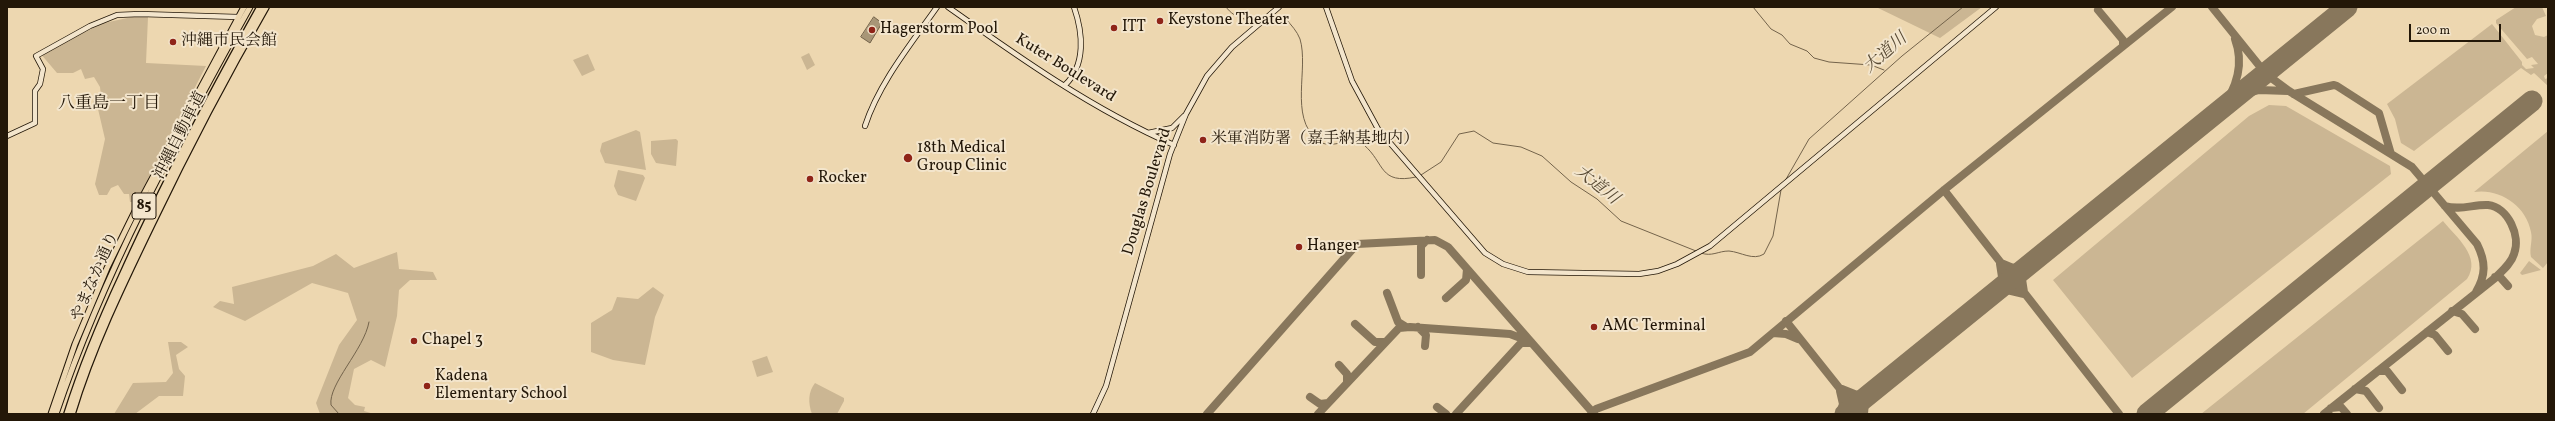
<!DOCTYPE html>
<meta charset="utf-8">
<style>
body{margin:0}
#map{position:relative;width:2555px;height:421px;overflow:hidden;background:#edd7b0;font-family:Vollkorn,serif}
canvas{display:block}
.frame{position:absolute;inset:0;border:8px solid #231708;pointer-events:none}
.scale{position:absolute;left:2409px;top:24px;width:92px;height:18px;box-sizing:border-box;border:2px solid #231708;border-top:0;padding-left:5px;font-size:12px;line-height:14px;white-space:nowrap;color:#231708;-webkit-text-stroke:3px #f3e5cc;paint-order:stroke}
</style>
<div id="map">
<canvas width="2555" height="421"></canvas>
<div class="frame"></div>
<div class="scale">200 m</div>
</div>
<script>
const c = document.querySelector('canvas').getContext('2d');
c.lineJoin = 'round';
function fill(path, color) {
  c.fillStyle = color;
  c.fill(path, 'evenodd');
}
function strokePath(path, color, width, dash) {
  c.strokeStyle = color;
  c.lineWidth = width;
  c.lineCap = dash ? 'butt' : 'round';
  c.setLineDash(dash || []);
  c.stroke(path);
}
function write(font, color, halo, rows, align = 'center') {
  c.font = font + ' Vollkorn,"Noto Serif JP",serif';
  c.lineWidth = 4;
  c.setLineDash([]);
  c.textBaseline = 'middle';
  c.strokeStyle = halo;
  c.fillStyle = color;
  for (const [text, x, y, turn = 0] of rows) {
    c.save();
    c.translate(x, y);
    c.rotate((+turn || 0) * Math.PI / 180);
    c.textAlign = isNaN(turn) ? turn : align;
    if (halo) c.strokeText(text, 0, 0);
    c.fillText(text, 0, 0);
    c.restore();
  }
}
fill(new Path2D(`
 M1876,7H1982L1940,38Z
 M2516,7H2542L2546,16L2537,19L2532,26L2535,35L2544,37L2548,35V73L2544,76L2545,79L2548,78V86L2534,73L2531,75L2521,68L2414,151L2401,143L2395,119L2387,104L2492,24L2522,62V65L2526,69L2534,68L2531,65L2538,64L2532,57L2527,59L2496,23V20Z
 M132,17H148L146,63L206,66L136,202H130L129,194H124L118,185L111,188L107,195H99L95,184L105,139L98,109H94L93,101L101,96L100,87L94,77L85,79L81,69L73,73H57L40,53L104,23Z
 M809,53L815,65L807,70L801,57Z
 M588,54L595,70L582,76L573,60Z
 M2269,105L2286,106L2390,166L2391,174L2132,378L2053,280L2249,116Z
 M636,130L640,132L646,170L605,163L600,151L602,143Z
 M2548,131V262L2543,268L2531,257C2529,248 2533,241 2531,232C2526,205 2499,188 2474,192Z
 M676,139L678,141L676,166L656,163L651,154V141Z
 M618,170L643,175L645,178L636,201L618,195L614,186Z
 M2443,221C2456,237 2482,257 2467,279L2303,414H2201Z
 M397,252L399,269L433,272L437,280H410L399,290L397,316L385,367L371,360L354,369L348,398L355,405L365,407L364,411L374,414H320L316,403L339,345L357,320L348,293L312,283L245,321L213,307L220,301L234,304L232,287L313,266L336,254L354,268Z
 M2529,261L2541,270L2522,275L2520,273Z
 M653,287L664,295L655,317L645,365L613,360L591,352V323L612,310L617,297L638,299Z
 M168,342H181L188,347L176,355L179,369L185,376L183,396H159L135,414H114L133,383L166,382L173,373Z
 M767,356L773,372L757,377L752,361Z
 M815,383L844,398V401L837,414H812C808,403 808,392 815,383Z`), '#cbb693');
const water = new Path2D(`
 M874,17L882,23L870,43L861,37Z`);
fill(water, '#a89677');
strokePath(water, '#73634b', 1);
strokePath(new Path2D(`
 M1226,7C1235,19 1248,22 1263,18
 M1753,7L1771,29L1782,35L1790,44L1807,51L1814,58L1829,62L1871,65L1884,70
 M1272,17L1286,19C1291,25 1297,31 1300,39C1309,69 1289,116 1317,140C1332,152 1350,134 1364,145C1385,163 1379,185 1416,177
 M1421,175L1441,162L1459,134L1474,131L1493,143L1521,147L1542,156L1571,182L1597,199L1621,221L1696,251
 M1785,181L1809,139L1902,56L1963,7
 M1701,253C1712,257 1718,251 1729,251C1741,252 1753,261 1764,254L1773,236L1781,190
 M339,414L331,405C328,384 364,350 369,322`), '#73634b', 1);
strokePath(new Path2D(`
 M2212,7L2266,74L2289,91L2412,167L2477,244C2486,262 2486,275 2476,292
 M2098,10L2123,40V46
 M2294,94L2334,85L2337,86L2379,113L2391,154
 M2238,96L2259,90L2288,91
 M2219,112C2236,90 2245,66 2235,39
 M1944,190L2119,414
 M2001,263L2013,268L2029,265
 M1421,275V246L1427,240
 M2495,277H2500L2508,286
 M1997,291L2002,277L2000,264
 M1997,291L2007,290L2024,294
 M2024,292L2022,279L2029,265
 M1387,293L1398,322L1406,327
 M1446,298L1466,280L1467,269
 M2452,311L2462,314L2475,329
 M1786,321L1860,414
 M1355,324L1375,342H1384
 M1418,327L1426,335L1425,346
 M2427,332L2435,335L2448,351
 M1773,333L1786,334L1798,339
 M1339,365L1347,374V383
 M2378,371H2387L2402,390
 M1842,389L1857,395L1871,392
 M2355,389L2366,391L2379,408
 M1840,391L1843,404L1840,414
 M1310,397L1320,404L1328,403
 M1437,407L1446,414
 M2331,408L2341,407L2347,414
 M1207,414L1357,244L1435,240L1448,247L1594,414
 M1318,414L1399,328L1410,327L1510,334L1531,342
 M1456,414L1521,343H1531
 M1591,414L1596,409L1750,352L1944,190L2172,7
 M1864,414L1865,402L1870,394
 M2324,414L2495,278C2502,271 2511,264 2514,254C2521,236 2508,207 2488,205C2474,204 2460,211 2445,206`), '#88775c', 8);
strokePath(new Path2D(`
 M1845,414L2347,7
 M2147,414L2532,101`), '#88775c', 21);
const secondary = new Path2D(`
 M948,7C1020,58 1092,109 1174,145
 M1326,7L1352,81L1378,129L1485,253L1503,264L1528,272L1639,274L1658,271L1677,264L1710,246L1996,7
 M1065,85C1086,65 1083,33 1074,7
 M865,126C879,83 911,44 937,7
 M1148,133L1172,128L1184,116
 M7,136L35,123V91L40,84L43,69L36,56L90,26L117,15L140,14L238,17
 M1093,414L1106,386L1170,154L1186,114L1207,76L1232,47L1279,7`);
const primary = new Path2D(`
 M51,414L75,344L107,268L137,207L244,7
 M56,414C104,271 177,139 250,7`);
const highway = new Path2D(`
 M67,414C82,367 101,321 122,276C163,184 211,95 260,7
 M72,414C92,348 122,286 152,224C187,151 225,78 266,7`);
strokePath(secondary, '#231708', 6);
strokePath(primary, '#231708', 7);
strokePath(highway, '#231708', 8);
strokePath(secondary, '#f3e5cc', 4.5);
strokePath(primary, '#edd7b0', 5);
strokePath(highway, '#edd7b0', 5.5);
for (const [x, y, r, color] of [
 [1160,21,4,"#8f2418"],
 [1114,28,4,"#8f2418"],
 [872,30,4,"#8f2418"],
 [173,42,4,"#8f2418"],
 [1203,140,4,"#8f2418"],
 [908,158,5,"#8f2418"],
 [810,179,4,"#8f2418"],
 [1299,247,4,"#8f2418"],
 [1594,327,4,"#8f2418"],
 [414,341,4,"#8f2418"],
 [427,386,4,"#8f2418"]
]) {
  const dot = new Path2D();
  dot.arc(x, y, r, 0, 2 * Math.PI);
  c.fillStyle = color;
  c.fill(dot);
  strokePath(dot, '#f3e5cc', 1.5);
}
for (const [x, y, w] of [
 [144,206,24]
]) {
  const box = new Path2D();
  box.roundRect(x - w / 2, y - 13, w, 26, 3);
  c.fillStyle = '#f3e5cc';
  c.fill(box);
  strokePath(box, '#231708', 1);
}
write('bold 15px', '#231708', null, [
 ["85",144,206]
]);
write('16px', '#231708', '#f3e5cc', [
 ["Keystone Theater",1168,21],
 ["ITT",1122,28],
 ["Hagerstorm Pool",880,30],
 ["沖縄市民会館",181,42],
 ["米軍消防署（嘉手納基地内）",1211,140],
 ["18th Medical",917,149],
 ["Group Clinic",917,167],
 ["Rocker",818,179],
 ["Hanger",1307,247],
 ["AMC Terminal",1602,327],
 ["Chapel 3",422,341],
 ["Kadena",435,377],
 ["Elementary School",435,395]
], 'left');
write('16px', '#231708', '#f3e5cc', [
 ["Kuter Boulevard",1065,69,32],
 ["沖縄自動車道",181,136,-63],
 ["Douglas Boulevard",1148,192,-73],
 ["やまなか通り",96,277,-66]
]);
write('italic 17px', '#584a34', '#f3e5cc', [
 ["大道川",1886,54,-41],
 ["大道川",1596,186,39]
]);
write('17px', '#231708', '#f3e5cc', [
 ["八重島一丁目",109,105]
]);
</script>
